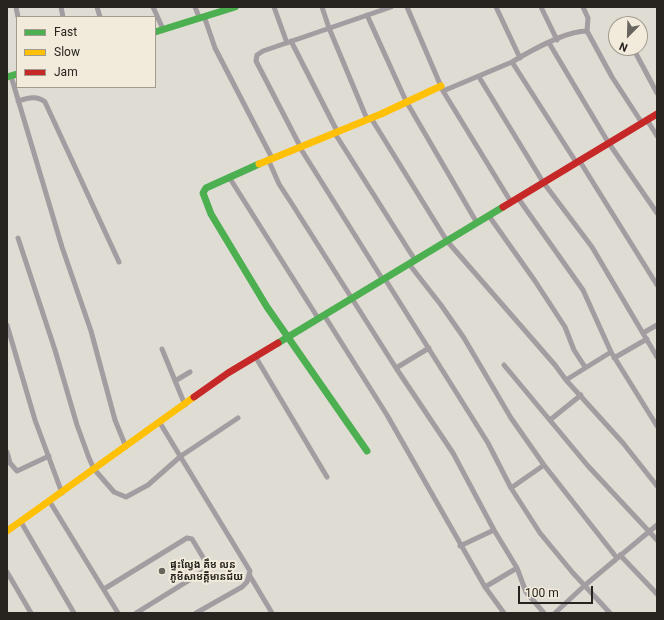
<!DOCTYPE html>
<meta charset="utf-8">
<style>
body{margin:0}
#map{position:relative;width:664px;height:620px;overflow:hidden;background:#dfdcd3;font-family:Roboto,sans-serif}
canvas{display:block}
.frame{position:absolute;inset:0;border:8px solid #27241f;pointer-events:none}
.legend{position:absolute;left:16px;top:16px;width:140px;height:72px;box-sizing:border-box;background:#f2ebdb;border:1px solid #a19b90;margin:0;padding:5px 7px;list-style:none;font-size:12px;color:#27241f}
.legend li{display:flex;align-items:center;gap:8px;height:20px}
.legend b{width:20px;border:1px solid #a19b90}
.north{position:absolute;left:608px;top:16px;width:40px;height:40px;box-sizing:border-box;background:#f2ebdb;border:1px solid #a19b90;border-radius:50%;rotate:203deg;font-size:11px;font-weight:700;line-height:16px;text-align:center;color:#27241f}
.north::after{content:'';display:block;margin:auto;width:14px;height:18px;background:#67645e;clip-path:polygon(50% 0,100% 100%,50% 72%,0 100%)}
.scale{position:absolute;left:518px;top:586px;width:75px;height:18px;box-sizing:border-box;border:2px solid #27241f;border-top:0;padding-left:5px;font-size:12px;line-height:14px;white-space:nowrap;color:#27241f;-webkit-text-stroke:3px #f2ebdb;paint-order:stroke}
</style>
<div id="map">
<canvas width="664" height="620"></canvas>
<div class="frame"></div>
<ul class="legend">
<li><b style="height:5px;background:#4caf50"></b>Fast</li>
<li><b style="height:5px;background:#ffc107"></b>Slow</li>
<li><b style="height:5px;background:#c62828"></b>Jam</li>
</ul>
<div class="north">N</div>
<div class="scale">100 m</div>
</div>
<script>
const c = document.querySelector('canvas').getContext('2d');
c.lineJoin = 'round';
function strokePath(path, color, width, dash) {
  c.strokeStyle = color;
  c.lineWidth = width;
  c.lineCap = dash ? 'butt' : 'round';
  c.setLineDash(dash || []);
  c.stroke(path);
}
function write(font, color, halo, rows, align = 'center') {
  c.font = font + ' Roboto,"Noto Sans Khmer",sans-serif';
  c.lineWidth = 4;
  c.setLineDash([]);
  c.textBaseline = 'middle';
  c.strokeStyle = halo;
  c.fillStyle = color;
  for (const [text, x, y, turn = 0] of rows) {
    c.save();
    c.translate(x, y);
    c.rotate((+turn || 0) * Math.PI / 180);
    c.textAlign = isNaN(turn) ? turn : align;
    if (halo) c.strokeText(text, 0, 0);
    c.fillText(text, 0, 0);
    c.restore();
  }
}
strokePath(new Path2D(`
 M16,7L18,17
 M61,7L63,17
 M97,7L100,17
 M153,7L163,29
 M195,7L199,17
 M274,7L287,43
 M322,7L329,28L367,119
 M407,7L443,91L511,202
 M496,7L520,58
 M541,7L557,40
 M583,7L588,18L587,31
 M367,15L406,101L477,223
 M204,16L215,48L272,158
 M621,21L622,24
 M291,41L337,131
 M549,43L608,142L657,213
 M633,48L657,93
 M512,62C530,51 566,31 587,31L612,77L642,123
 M11,76L62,247L91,331L115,420L126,447
 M479,77L543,182L592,247L657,357
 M443,91L512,62L576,162
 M18,101C28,98 37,95 45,102L119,262
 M371,118L447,241L555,365L566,380L623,443L657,486
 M647,120L657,136
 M334,132L415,260
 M299,146L383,280
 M300,146L256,61L257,55L263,51L391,7
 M268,159L279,184L292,204L396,368L453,453L494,530L460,546
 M579,160L657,285
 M229,177L318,318
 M518,198L583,290L611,352L657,426
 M489,216L535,281L565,327L574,350L585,367
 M18,238L55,350L77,425L89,458L94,469L114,492L126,497L148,485L181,456L238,418
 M409,264L441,305L464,338L511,418L544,465L617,558
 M385,279L488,443L511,488L540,533L573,573L610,613
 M324,315L387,415L485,587L504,613
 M7,325L35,420L62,493
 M643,333L657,325
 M162,349L185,405
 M255,356L327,477
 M614,358L647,339
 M504,365L588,466L657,540
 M396,368L429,348
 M566,380L611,352
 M175,381L190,372
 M550,420L581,395
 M160,423L250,571L247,582L242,587L196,613
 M7,452L10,463L17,471L49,456
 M511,488L544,465
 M50,502L118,613
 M21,522L74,613
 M620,555L657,594
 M517,568L526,592L544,613
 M7,572L31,613
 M250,576L272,613
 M485,587L517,568L494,530
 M104,589L187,538L192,539L207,564V569L136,613
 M555,613L584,586L657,525`), '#a39ca0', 5);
strokePath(new Path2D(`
 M155,32L235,7
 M7,77L17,74
 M259,164L206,188L203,193L211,214L267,307L367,451
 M278,343L503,207`), '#4caf50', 7);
strokePath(new Path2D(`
 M259,164L381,114L441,86
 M7,531L194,397`), '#ffc107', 7);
strokePath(new Path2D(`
 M503,207L657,114
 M194,397L228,373L278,343`), '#c62828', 7);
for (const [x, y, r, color] of [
 [162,571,4,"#67645e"]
]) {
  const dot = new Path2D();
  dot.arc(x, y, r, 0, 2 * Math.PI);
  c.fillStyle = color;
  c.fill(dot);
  strokePath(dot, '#f2ebdb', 1.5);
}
write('bold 10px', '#27241f', '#f2ebdb', [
 ["ផ្ទះល្វែង គឹម លន",170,565],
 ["ភូមិសាមគ្គីមានជ័យ",170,577]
], 'left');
</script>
